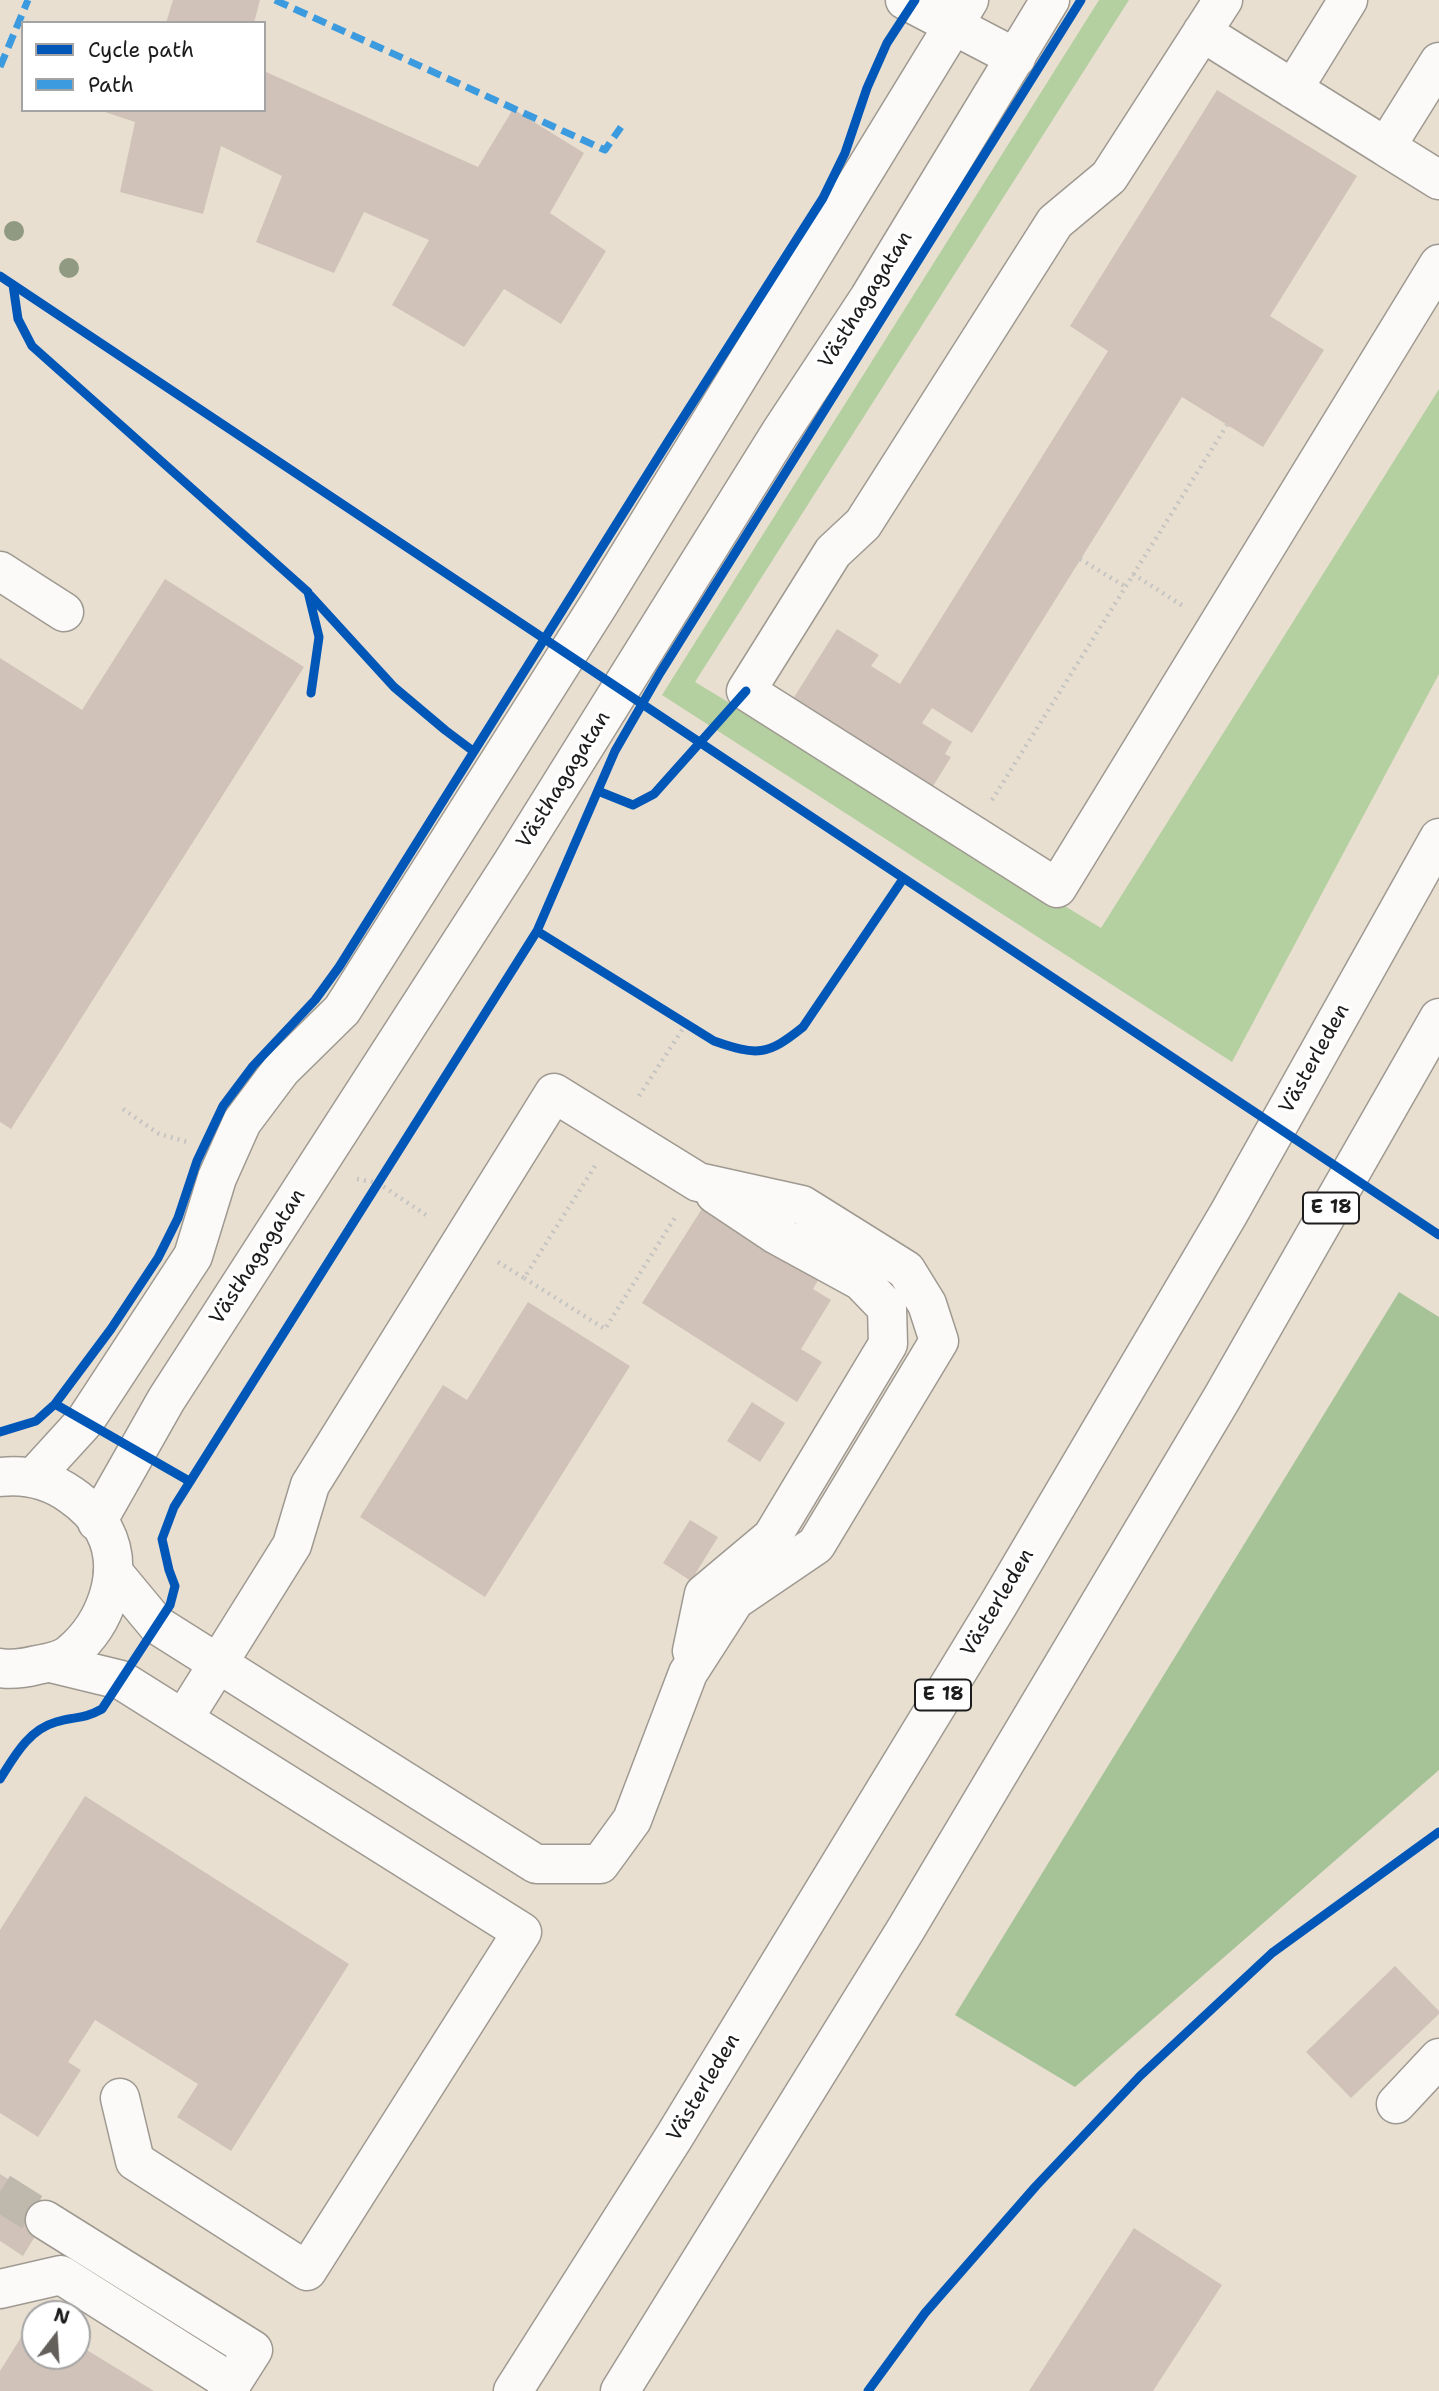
<!DOCTYPE html>
<meta charset="utf-8">
<style>
body{margin:0}
#map{position:relative;width:1439px;height:2391px;overflow:hidden;background:#e8dfd1;font-family:"Shantell Sans",sans-serif}
canvas{display:block}
.legend{position:absolute;left:21px;top:21px;width:245px;height:91px;box-sizing:border-box;background:#fff;border:2px solid #a4a4a4;margin:0;padding:9px 12px;list-style:none;font-size:21px;color:#1c1c1c}
.legend li{display:flex;align-items:center;gap:14px;height:35px}
.legend b{width:35px;border:2px solid #a4a4a4}
.north{position:absolute;left:21px;top:2300px;width:70px;height:70px;box-sizing:border-box;background:#fff;border:2px solid #a4a4a4;border-radius:50%;rotate:17deg;font-size:19px;font-weight:700;line-height:28px;text-align:center;color:#1c1c1c}
.north::after{content:'';display:block;margin:auto;width:24px;height:32px;background:#63605b;clip-path:polygon(50% 0,100% 100%,50% 72%,0 100%)}
</style>
<div id="map">
<canvas width="1439" height="2391"></canvas>
<ul class="legend">
<li><b style="height:9px;background:#0057b8"></b>Cycle path</li>
<li><b style="height:9px;background:#3c9bdf"></b>Path</li>
</ul>
<div class="north">N</div>
</div>
<script>
const c = document.querySelector('canvas').getContext('2d');
c.lineJoin = 'round';
function fill(path, color) {
  c.fillStyle = color;
  c.fill(path, 'evenodd');
}
function strokePath(path, color, width, dash) {
  c.strokeStyle = color;
  c.lineWidth = width;
  c.lineCap = dash ? 'butt' : 'round';
  c.setLineDash(dash || []);
  c.stroke(path);
}
function write(font, color, halo, rows, align = 'center') {
  c.font = font + ' "Shantell Sans",sans-serif';
  c.lineWidth = 7;
  c.setLineDash([]);
  c.textBaseline = 'middle';
  c.strokeStyle = halo;
  c.fillStyle = color;
  for (const [text, x, y, turn = 0] of rows) {
    c.save();
    c.translate(x, y);
    c.rotate((+turn || 0) * Math.PI / 180);
    c.textAlign = isNaN(turn) ? turn : align;
    if (halo) c.strokeText(text, 0, 0);
    c.fillText(text, 0, 0);
    c.restore();
  }
}
fill(new Path2D(`
 M1099,0H1129L695,682L1101,928L1439,389V674L1232,1062L662,695Z`), '#b5d0a0');
fill(new Path2D(`
 M1399,1292L1439,1317V1770L1075,2087L955,2015Z`), '#a6c297');
fill(new Path2D(`
 M173,0H260L254,23H166Z
 M264,71L478,167L513,109L584,153L550,213L606,251L561,324L504,289L464,347L392,305L429,240L364,212L334,273L256,242L282,176L221,146L203,214L120,192L135,122L99,110H264Z
 M1217,90L1357,176L1270,316L1324,350L1263,447L1182,397L972,733L932,708L922,723L952,742L945,754L951,757L933,786L793,699L837,629L879,655L871,666L900,684L1108,351L1070,326Z
 M165,579L304,667L11,1129L0,1122V658L82,710Z
 M705,1204L820,1277L813,1289L831,1300L801,1349L822,1362L797,1402L642,1303Z
 M528,1302L630,1366L485,1597L360,1517L443,1385L467,1400Z
 M752,1402L785,1423L760,1462L727,1441Z
 M690,1520L718,1537L691,1581L663,1563Z
 M85,1796L349,1964L231,2151L177,2117L198,2084L95,2020L68,2062L81,2070L38,2137L0,2113V1930Z
 M1395,1966L1439,2011V2014L1351,2098L1306,2052Z
 M0,2174L53,2207L23,2256L0,2241Z
 M1134,2228L1222,2285L1153,2391H1029Z
 M35,2315V2356H77V2344L154,2391H0V2371Z`), '#d0c2b8');
strokePath(new Path2D(`
 M0,2192L45,2220`), '#bfb8ad', 38, [38, 19]);
const minor = new Path2D(`
 M905,0L1016,58
 M1223,0L1109,177L1055,222L863,524L833,552L746,691L1057,888L1439,264
 M1202,32L1386,147L1439,62
 M1293,89L1348,0
 M1386,147L1439,180
 M0,571L64,612
 M113,1572L157,1625L536,1864H600L632,1820L688,1673L735,1600L816,1545L939,1341L927,1304L906,1270L802,1205L698,1182L554,1093L310,1485L292,1545L184,1718
 M692,1651L704,1594L772,1537L888,1344L887,1308L861,1281L775,1234L715,1194
 M51,1663L121,1680L522,1932L307,2271L135,2161L120,2098
 M1396,2104L1439,2058
 M45,2220L253,2350L227,2391
 M0,2289L61,2275L232,2383`);
const major = new Path2D(`
 M0,1477C26,1474 50,1480 71,1495C84,1504 97,1517 104,1530C126,1571 105,1624 72,1652C64,1660 49,1663 37,1665C25,1668 13,1670 0,1668
 M33,1478L85,1421L193,1256L217,1178L242,1122L281,1070L342,1010L599,604L969,0
 M97,1522L166,1400L512,863L780,433L869,298L1050,0`);
const highway = new Path2D(`
 M513,2391L674,2137L998,1605L1229,1213L1439,838
 M620,2391L906,1929L1222,1398L1439,1018`);
strokePath(minor, '#9e9991', 41);
strokePath(major, '#9e9991', 41);
strokePath(highway, '#9e9991', 41);
strokePath(new Path2D(`
 M1080,559L1126,587
 M1133,574L1183,606
 M992,800L1227,425
 M639,1096L686,1024
 M123,1109L159,1134L188,1142
 M595,1166L524,1278L605,1329L676,1216
 M357,1179L378,1183L429,1217
 M498,1262L524,1278`), '#c6c4c1', 4.5, [2, 5]);
strokePath(minor, '#fcfaf8', 38);
strokePath(major, '#fcfaf8', 38);
strokePath(highway, '#fcfaf8', 38);
strokePath(new Path2D(`
 M275,0L605,150L621,127
 M0,67L28,0`), '#3c9bdf', 7, [14, 7]);
strokePath(new Path2D(`
 M0,276L1439,1235
 M13,285L18,319L32,346L308,592L319,637L311,693
 M310,595L394,687L445,730L473,751
 M598,791L633,805L654,794L746,691
 M537,931L714,1041C757,1056 767,1056 803,1027L903,879
 M55,1404L189,1481
 M0,1432L36,1421L55,1404L111,1329L158,1258L178,1218L197,1161L223,1106L253,1066L315,1000L339,967L669,440L823,198L845,153L867,88L887,43L915,0
 M0,1779C14,1757 28,1730 56,1722C75,1716 82,1720 102,1709L170,1605L175,1586L169,1570L162,1539L174,1507L537,931L615,751L660,673L1081,0
 M868,2391L925,2313L1036,2186L1140,2076L1272,1953L1439,1832`), '#0057b8', 9);
c.fillStyle = '#909982';
for (const [x, y] of [
 [14,231],
 [69,268]
]) {
  c.beginPath();
  c.arc(x, y, 10, 0, 2 * Math.PI);
  c.fill();
}
for (const [x, y, w] of [
 [1331,1208,56],
 [943,1695,56]
]) {
  const box = new Path2D();
  box.roundRect(x - w / 2, y - 15.5, w, 31, 5);
  c.fillStyle = '#fff';
  c.fill(box);
  strokePath(box, '#1c1c1c', 2);
}
write('bold 19px', '#1c1c1c', null, [
 ["E 18",1331,1208],
 ["E 18",943,1695]
]);
write('21px', '#1c1c1c', '#fff', [
 ["Västhagagatan",866,300,-58],
 ["Västhagagatan",564,780,-58],
 ["Västerleden",1315,1059,-61],
 ["Västhagagatan",258,1257,-57],
 ["Västerleden",998,1603,-59],
 ["Västerleden",704,2088,-59]
]);
</script>
